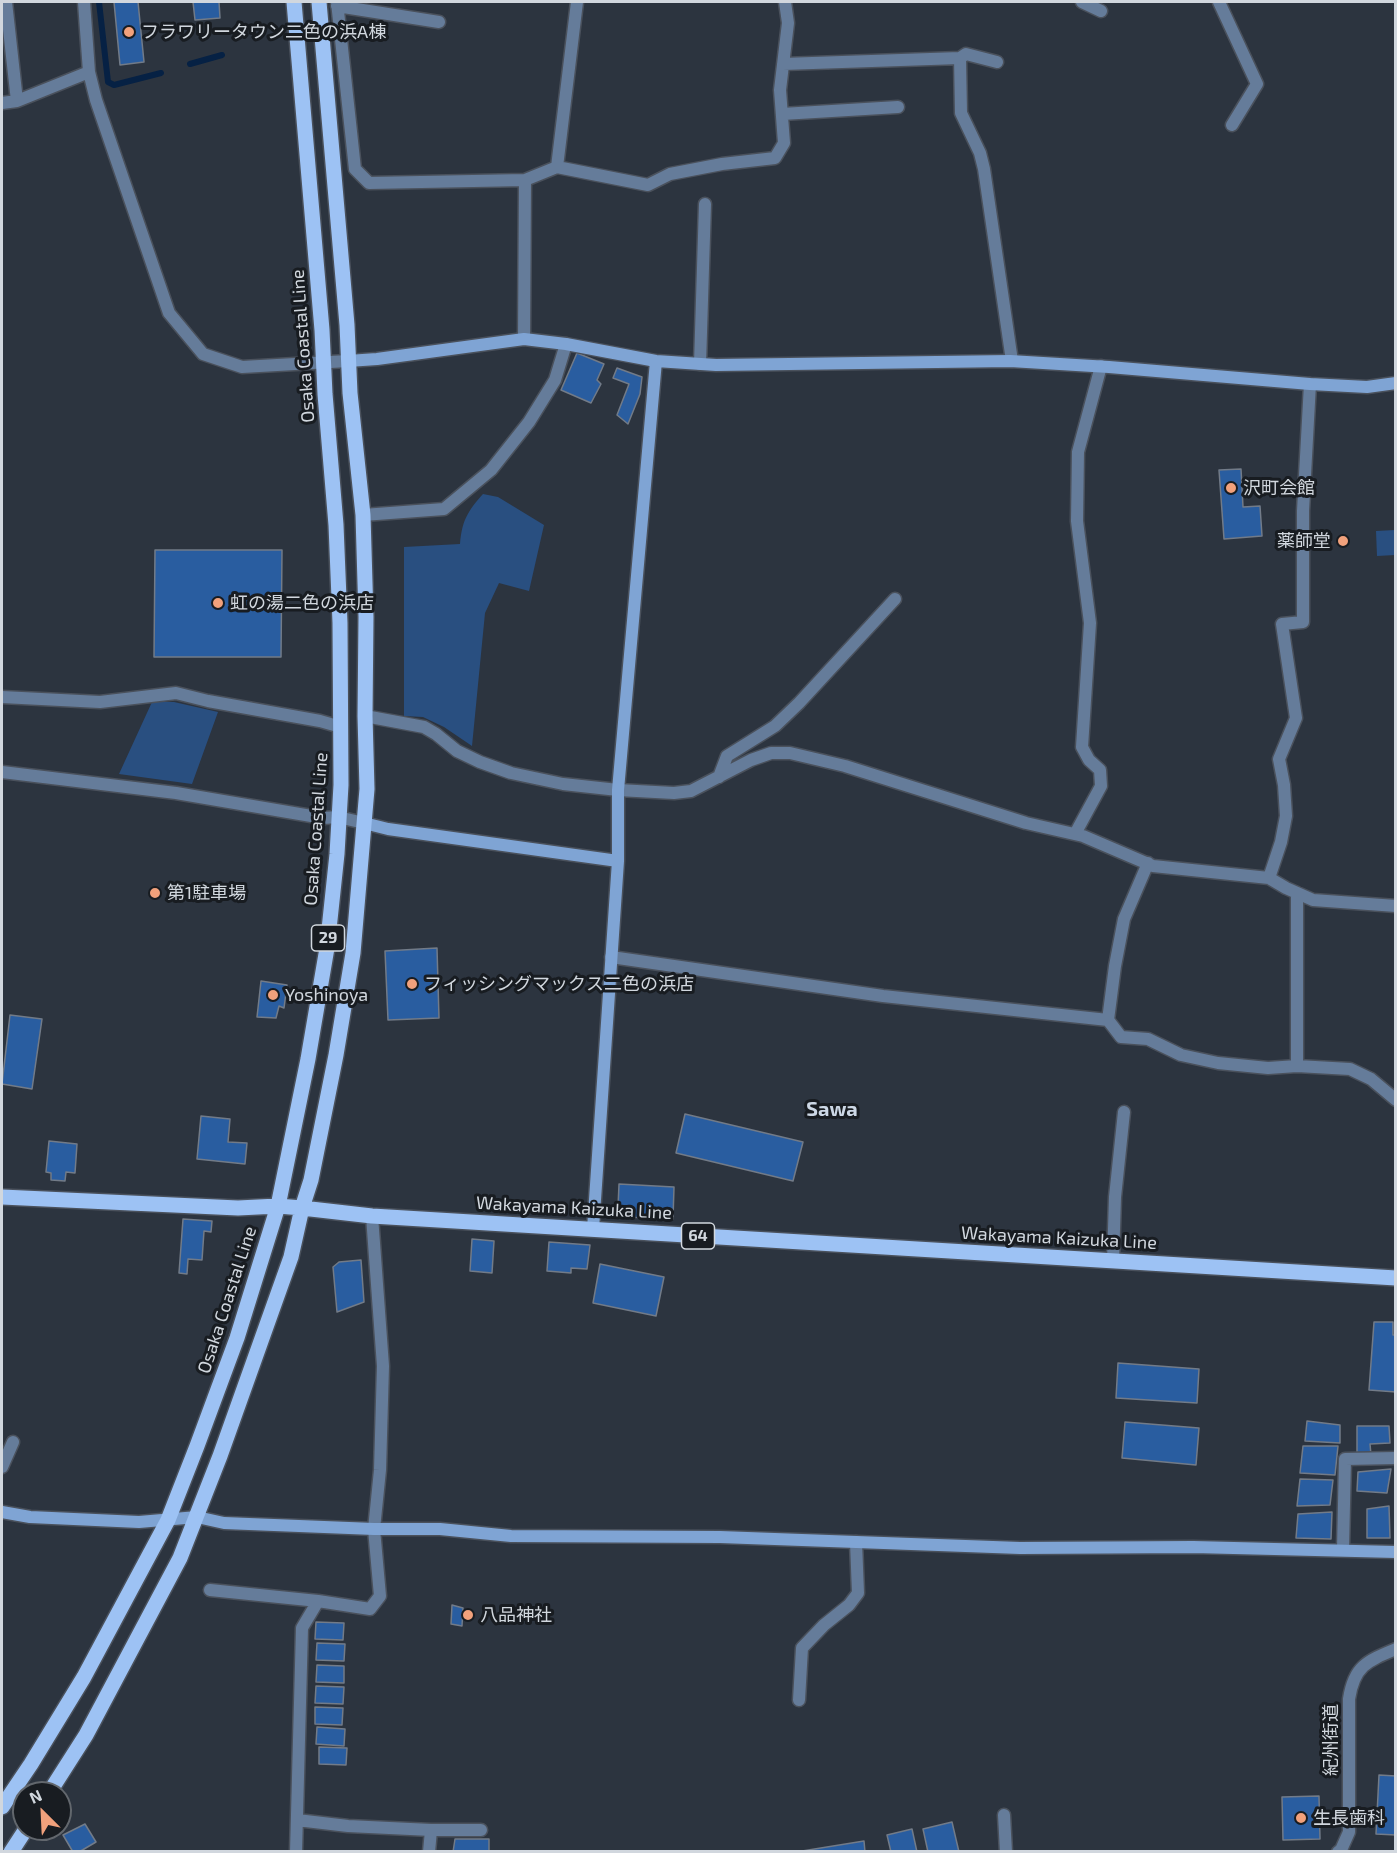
<!DOCTYPE html>
<meta charset="utf-8">
<style>
body{margin:0}
#map{position:relative;width:1397px;height:1853px;overflow:hidden;background:#2c343f;font-family:"Exo 2",sans-serif}
canvas{display:block}
.frame{position:absolute;inset:0;border:3px solid #d1d7de;pointer-events:none}
.north{position:absolute;left:12px;top:1781px;width:60px;height:60px;box-sizing:border-box;background:#181c21;border:2px solid #62676d;border-radius:50%;rotate:336deg;font-size:16px;font-weight:700;line-height:24px;text-align:center;color:#d1d7de}
.north::after{content:'';display:block;margin:auto;width:21px;height:27px;background:#f1a17c;clip-path:polygon(50% 0,100% 100%,50% 72%,0 100%)}
</style>
<div id="map">
<canvas width="1397" height="1853"></canvas>
<div class="frame"></div>
<div class="north">N</div>
</div>
<script>
const c = document.querySelector('canvas').getContext('2d');
c.lineJoin = 'round';
function fill(path, color) {
  c.fillStyle = color;
  c.fill(path, 'evenodd');
}
function strokePath(path, color, width, dash) {
  c.strokeStyle = color;
  c.lineWidth = width;
  c.lineCap = dash ? 'butt' : 'round';
  c.setLineDash(dash || []);
  c.stroke(path);
}
function write(font, color, halo, rows, align = 'center') {
  c.font = font + ' "Exo 2","Noto Sans JP",sans-serif';
  c.lineWidth = 6;
  c.setLineDash([]);
  c.textBaseline = 'middle';
  c.strokeStyle = halo;
  c.fillStyle = color;
  for (const [text, x, y, turn = 0] of rows) {
    c.save();
    c.translate(x, y);
    c.rotate((+turn || 0) * Math.PI / 180);
    c.textAlign = isNaN(turn) ? turn : align;
    if (halo) c.strokeText(text, 0, 0);
    c.fillText(text, 0, 0);
    c.restore();
  }
}
fill(new Path2D(`
 M483,494L498,497L544,525L529,591L499,583L485,613L472,746L444,727L423,717L404,716V547L460,544C462,520 468,511 483,494Z
 M1395,530V555L1377,556L1376,531Z
 M152,702H174L218,712L192,784L119,774Z`), '#294f80');
strokePath(new Path2D(`
 M99,2L108,82L114,85L161,73
 M190,64L222,55`), '#062144', 6);
const building = new Path2D(`
 M114,2H138L144,62L120,65Z
 M193,2H219L220,18L195,20Z
 M577,353L604,364L597,380L601,384L591,403L561,390Z
 M617,368L642,377L640,394L628,424L617,415L629,384L613,378Z
 M1241,469L1243,507L1260,506L1262,536L1224,539L1219,470Z
 M155,550H282L281,657H154Z
 M437,948L439,1018L388,1020L385,951Z
 M261,981L287,985L284,1008L279,1006L276,1018L257,1017Z
 M10,1015L42,1019L32,1089L2,1084Z
 M685,1114L803,1142L793,1181L676,1153Z
 M201,1116L230,1119L228,1142L247,1143L245,1164L197,1159Z
 M49,1141L77,1144L75,1173L66,1172L65,1181L51,1180V1173L46,1172Z
 M619,1184L674,1187L673,1219L626,1217L618,1207Z
 M183,1219L212,1221L211,1232L204,1231L202,1260L188,1259L187,1274L179,1273Z
 M472,1239L494,1241L492,1273L470,1271Z
 M549,1242L590,1245L587,1269L571,1268V1273L547,1271Z
 M361,1260L364,1302L337,1312L333,1267L339,1262Z
 M600,1264L664,1277L656,1316L593,1303Z
 M1374,1322H1393V1335H1396V1392L1369,1390Z
 M1118,1363L1199,1369L1197,1403L1116,1398Z
 M1307,1421L1340,1425V1443L1305,1441Z
 M1125,1422L1199,1428L1196,1465L1122,1458Z
 M1357,1426H1389L1390,1443L1370,1444L1371,1455H1357Z
 M1303,1446H1338L1335,1475L1300,1473Z
 M1391,1469L1387,1493L1357,1491L1358,1472Z
 M1300,1479L1333,1480L1330,1505L1297,1506Z
 M1389,1506L1390,1538H1367V1509Z
 M1332,1512L1331,1539L1296,1538L1298,1514Z
 M452,1605L463,1608L462,1626L451,1624Z
 M316,1622L344,1623L343,1640L315,1639Z
 M317,1643L345,1644L344,1661L316,1660Z
 M317,1665L344,1666V1683L316,1682Z
 M316,1686L344,1687L343,1704L315,1703Z
 M315,1707L343,1708L342,1725L315,1724Z
 M317,1727L345,1729L344,1746L316,1744Z
 M319,1747L347,1748L346,1765L319,1764Z
 M1379,1775L1396,1776V1835L1376,1834Z
 M1319,1796L1320,1839L1283,1840L1282,1797Z
 M952,1822L959,1852H928L923,1829Z
 M85,1824L96,1842L79,1852H73L63,1835Z
 M912,1829L917,1852H891L887,1835Z
 M455,1839H489V1852H453Z
 M864,1841L865,1852H796Z`);
fill(building, '#295da0');
strokePath(building, '#727b88', 1.5);
const street = new Path2D(`
 M6,2L17,101
 M84,2L89,72L96,100L169,313L203,354L242,367L348,361
 M337,2L355,169L369,183L525,180L557,167L648,185L670,174L722,164L775,158L784,143L780,90L788,23L785,2
 M1082,2L1101,11
 M1219,2L1257,84L1232,125
 M337,6L439,22
 M997,62L966,54L960,58L961,113L980,153L984,169L1012,361
 M783,64L960,58
 M2,103L17,101L89,72
 M782,114L898,107
 M557,167L577,2
 M524,339L525,180
 M700,364L705,204
 M363,515L444,509L491,470L529,422L555,380L566,344
 M2,697L100,702L176,693L208,701L320,721L341,727
 M365,716L424,727L436,734L457,751L480,762L511,773L563,784L618,790L674,793L691,791L751,760L771,753H790L845,766L1026,823L1083,836L1153,866L1269,878L1286,888L1313,900L1396,906
 M2,772L176,793L323,818L338,817L364,823
 M719,777L727,756L775,726L799,703L895,599
 M1075,834L1101,786L1100,770L1089,760L1082,747L1090,623L1077,521L1078,452L1101,366
 M1269,878L1281,842L1286,816L1284,785L1279,759L1296,718L1282,624L1303,622V511L1310,384
 M1297,893V1066
 M611,957L883,996L1108,1020L1115,966L1124,919L1148,863
 M1108,1020L1121,1037L1148,1039L1181,1055L1218,1063L1268,1068L1297,1066L1350,1069L1371,1079L1396,1100
 M1113,1261L1115,1197L1124,1112
 M2,1467L13,1442
 M1343,1549L1345,1459L1396,1458
 M210,1590L318,1601L370,1609L380,1596L374,1529L380,1470L383,1366L372,1216
 M799,1700L802,1648L824,1625L849,1605L858,1593L856,1542
 M1004,1815L1006,1852
 M297,1820L348,1826L431,1830
 M296,1852L302,1628L318,1601
 M429,1852L431,1830H481
 M1338,1852L1341,1850L1349,1832V1699C1354,1666 1367,1661 1396,1649`);
const secondary = new Path2D(`
 M348,361L377,359L524,339L566,344L656,361L716,365L1010,361L1109,367L1310,384L1367,387L1396,383
 M364,823L388,829L618,861
 M593,1229L618,861V790L656,361
 M2,1512L30,1517L139,1522L197,1517L224,1523L374,1529H440L511,1536L720,1537L1020,1548L1193,1547L1396,1552`);
const primary = new Path2D(`
 M2,1197L238,1208L278,1206L302,1208L372,1216L1396,1278
 M49,1793L86,1735L180,1558L220,1456L291,1257L302,1208L311,1180L336,1055L353,953L367,789L365,716L366,617L363,515L350,393L347,325L319,2
 M2,1807L31,1764L84,1677L168,1520L197,1446L237,1338L278,1206L308,1059L327,948L337,854L341,785L340,623L336,525L325,394L322,330L294,2
 M11,1852L26,1829`);
strokePath(street, '#4a515c', 15);
strokePath(secondary, '#4a515c', 15);
strokePath(primary, '#4a515c', 18);
strokePath(street, '#657c9a', 12);
strokePath(secondary, '#7fa4d4', 12);
strokePath(primary, '#9dc2f4', 15);
for (const [x, y, r, color] of [
 [129,32,6,"#f1a17c"],
 [1231,488,6,"#f1a17c"],
 [1343,541,6,"#f1a17c"],
 [218,603,6,"#f1a17c"],
 [155,893,6,"#f1a17c"],
 [412,984,6,"#f1a17c"],
 [273,995,6,"#f1a17c"],
 [468,1615,6,"#f1a17c"],
 [1301,1818,6,"#f1a17c"]
]) {
  const dot = new Path2D();
  dot.arc(x, y, r, 0, 2 * Math.PI);
  c.fillStyle = color;
  c.fill(dot);
  strokePath(dot, '#181c21', 2);
}
for (const [x, y, w] of [
 [328,938,33],
 [698,1236,33]
]) {
  const box = new Path2D();
  box.roundRect(x - w / 2, y - 13, w, 26, 4.5);
  c.fillStyle = '#181c21';
  c.fill(box);
  strokePath(box, '#d1d7de', 1.5);
}
write('bold 16px', '#d1d7de', null, [
 ["29",328,938],
 ["64",698,1236]
]);
write('18px', '#d1d7de', '#181c21', [
 ["フラワリータウン二色の浜A棟",141,32],
 ["沢町会館",1243,488],
 ["薬師堂",1331,541,"right"],
 ["虹の湯二色の浜店",230,603],
 ["第1駐車場",167,893],
 ["フィッシングマックス二色の浜店",424,984],
 ["Yoshinoya",285,995],
 ["八品神社",480,1615],
 ["生長歯科",1313,1818]
], 'left');
write('18px', '#d1d7de', '#181c21', [
 ["Osaka Coastal Line",303,346,-94],
 ["Osaka Coastal Line",316,829,-86],
 ["Wakayama Kaizuka Line",574,1208,3],
 ["Wakayama Kaizuka Line",1059,1238,3],
 ["Osaka Coastal Line",227,1300,-72],
 ["紀州街道",1331,1740,-90]
]);
write('bold 20px', '#ccd7e5', '#181c21', [
 ["Sawa",832,1109]
]);
</script>
